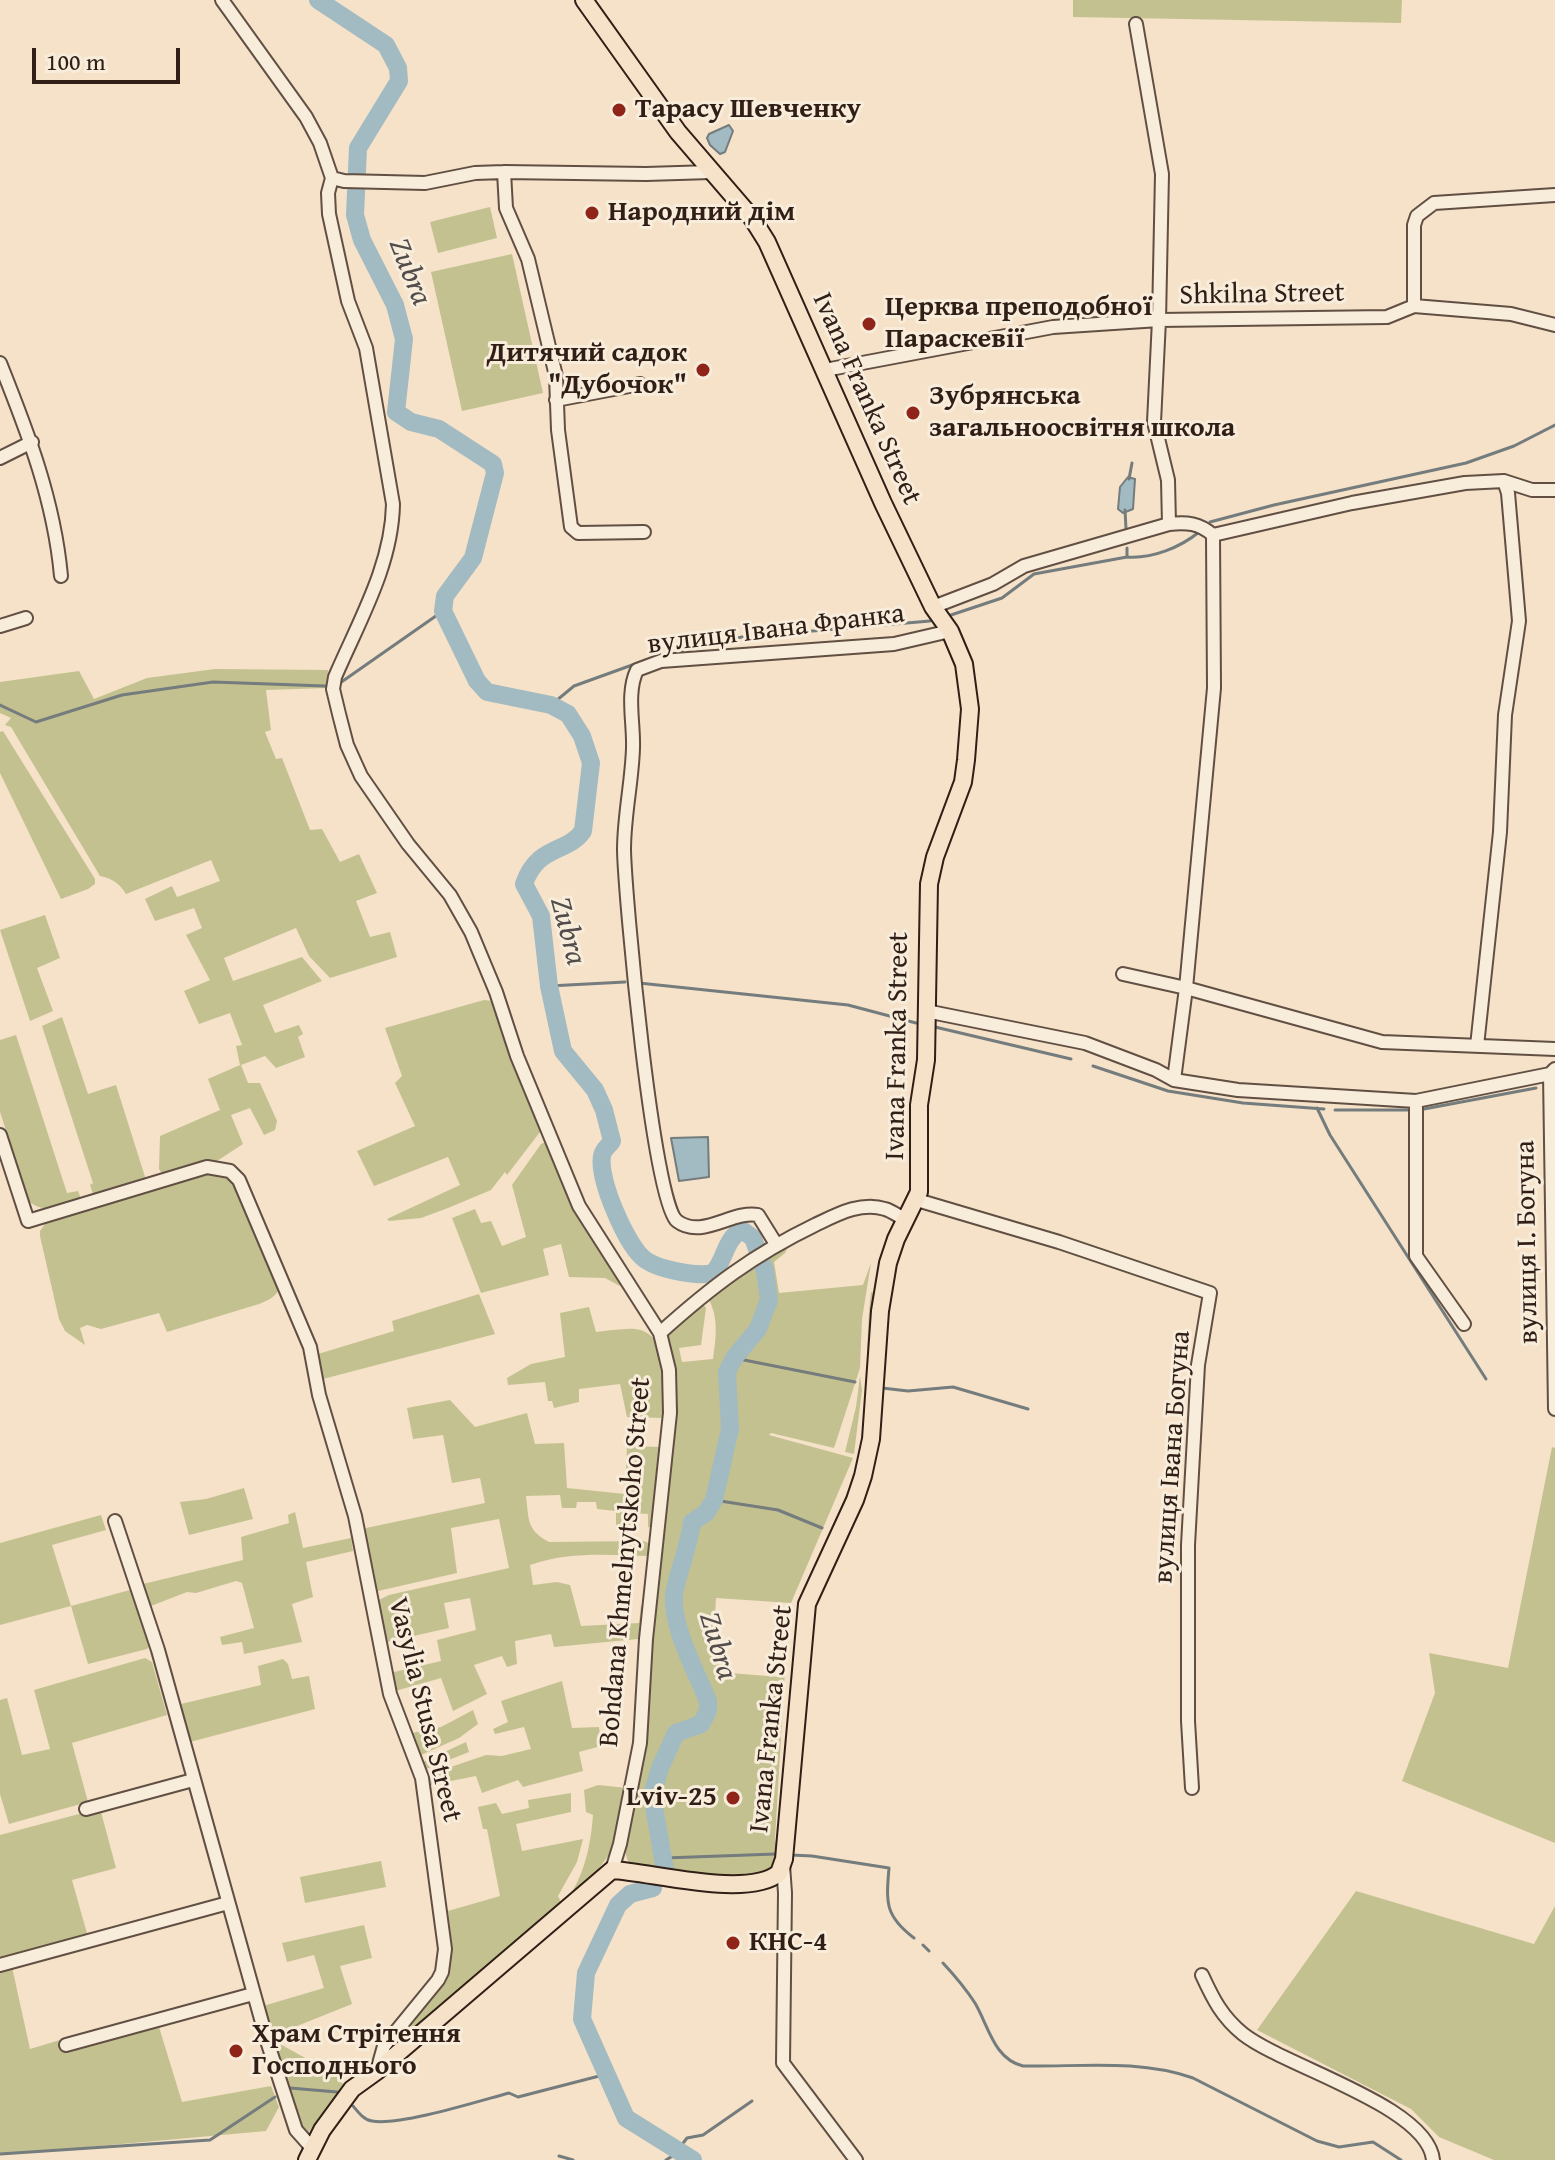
<!DOCTYPE html>
<meta charset="utf-8">
<style>
body{margin:0}
#map{position:relative;width:1555px;height:2160px;overflow:hidden;background:#f5e2c8;font-family:"Gentium Book Plus",serif}
canvas{display:block}
.scale{position:absolute;left:32px;top:48px;width:148px;height:36px;box-sizing:border-box;border:4px solid #301e17;border-top:0;padding-left:10px;font-size:24px;line-height:28px;white-space:nowrap;color:#301e17;-webkit-text-stroke:6px #f8ecdb;paint-order:stroke}
</style>
<div id="map">
<canvas width="1555" height="2160"></canvas>
<div class="scale">100 m</div>
</div>
<script>
const c = document.querySelector('canvas').getContext('2d');
c.lineJoin = 'round';
function fill(path, color) {
  c.fillStyle = color;
  c.fill(path, 'evenodd');
}
function strokePath(path, color, width, dash) {
  c.strokeStyle = color;
  c.lineWidth = width;
  c.lineCap = dash ? 'butt' : 'round';
  c.setLineDash(dash || []);
  c.stroke(path);
}
function write(font, color, halo, rows, align = 'center') {
  c.font = font + ' "Gentium Book Plus",serif';
  c.lineWidth = 6;
  c.setLineDash([]);
  c.textBaseline = 'middle';
  c.strokeStyle = halo;
  c.fillStyle = color;
  for (const [text, x, y, turn = 0] of rows) {
    c.save();
    c.translate(x, y);
    c.rotate((+turn || 0) * Math.PI / 180);
    c.textAlign = isNaN(turn) ? turn : align;
    if (halo) c.strokeText(text, 0, 0);
    c.fillText(text, 0, 0);
    c.restore();
  }
}
fill(new Path2D(`
 M1073,0H1402L1401,23L1073,17Z
 M490,207L497,238L438,253L430,222Z
 M512,254L543,393L462,411L431,272Z
 M215,669L328,670L327,688L266,690L271,730L265,732L276,759L282,758L310,830L322,829L340,862L359,854L377,893L356,901L370,937L390,932L397,957L330,978L309,956L296,928L224,958L233,981L302,957L322,981L263,1005L275,1033L299,1025L303,1034L298,1037L305,1057L276,1068L265,1056L241,1065L248,1083H260L277,1121L275,1130L264,1135L250,1108L231,1115L243,1144L217,1161L163,1175L159,1169L160,1136L220,1110L208,1079L240,1065L236,1046L242,1045L230,1013L199,1024L184,991L210,980L186,935L202,928L194,908L155,921L145,899L172,886L177,897L220,881L211,860L126,894C120,884 112,878 100,876L11,727L5,725L11,718L0,713V682L79,671L94,699L147,678Z
 M3,731L95,879V884L88,889L61,899L0,773V732Z
 M45,915L60,958L37,968L53,1011L30,1021L0,930Z
 M484,1000L493,1001L539,1124L540,1132L507,1175L505,1172L491,1190L448,1208L421,1218L389,1221L387,1219L460,1185L448,1157L374,1186L357,1151L415,1126L395,1083L402,1076L385,1028Z
 M62,1017L88,1094L116,1085L146,1180L93,1194L90,1185L93,1183L42,1026Z
 M16,1035L67,1193L78,1191L80,1196L78,1201C61,1206 44,1215 29,1201L0,1112V1040Z
 M546,1142L585,1226L623,1282L620,1286L605,1278L569,1277L561,1244L543,1249L549,1275L481,1293L452,1218L475,1209L481,1223L491,1221L502,1246L526,1237L512,1185L541,1144Z
 M217,1172L227,1175L235,1183L280,1287C276,1297 269,1300 259,1304L167,1332L159,1313L101,1329L87,1325L80,1328L85,1345L65,1331L59,1319L40,1236V1231L48,1220L203,1174Z
 M789,1245L785,1253L774,1262L779,1293L863,1285L871,1263L862,1319L860,1368L834,1448L771,1433L769,1435L853,1458L791,1603L716,1598L712,1664L729,1665L730,1673L780,1677L781,1669H785L775,1839C776,1847 779,1856 775,1863C761,1890 661,1872 635,1867L629,1864L625,1852L645,1742L652,1625L676,1411L667,1338L671,1330L702,1303L706,1308L701,1345L679,1348L682,1362L713,1359C716,1338 719,1317 708,1298L763,1254Z
 M871,1292L877,1294L865,1444L837,1531L831,1529C840,1508 851,1487 856,1465C871,1412 864,1348 871,1292Z
 M479,1294L495,1334L323,1379L318,1354L394,1331L392,1321Z
 M589,1307L596,1332C608,1331 623,1328 635,1329C672,1333 666,1392 664,1418L627,1417L620,1384L579,1389V1402L554,1408L552,1401H548L545,1382L508,1385L507,1378L531,1364L565,1357L560,1313Z
 M860,1376L862,1390L854,1454L845,1452L856,1407Z
 M450,1400L475,1427L527,1413L535,1444L564,1443L567,1488L625,1494L627,1446L661,1447L654,1528L648,1527V1514L633,1513V1527L616,1526V1511L597,1509L596,1502H577L576,1508H562L560,1495L526,1496C529,1519 526,1530 549,1542L644,1541L650,1544V1556C609,1555 569,1551 530,1565L533,1585L557,1582L570,1585L581,1626L639,1623L641,1605H645L642,1641H638V1639L554,1647L551,1634L515,1641L517,1664L507,1667L502,1656L474,1665L487,1694L453,1711L441,1678L395,1691L390,1673L441,1661L437,1640L476,1630L470,1598L444,1603L449,1628L387,1642L384,1640L377,1601L389,1595L509,1568L499,1519L451,1528L457,1573L378,1591L375,1589L364,1532L366,1528L485,1503L480,1478L452,1483L443,1435L413,1439L407,1408Z
 M1552,1447L1555,1448V1843L1402,1781L1435,1693L1429,1653L1508,1668Z
 M244,1488L253,1519L189,1535L180,1502L206,1499Z
 M295,1512L303,1548L351,1538L353,1551L306,1562L313,1597L292,1604L302,1642L244,1654L242,1642L222,1645L220,1637L254,1628L242,1583L236,1581L196,1593L187,1592L151,1606L143,1584L243,1560L241,1537L289,1523L288,1515Z
 M101,1515L106,1530L52,1545L71,1606L130,1590L149,1647L147,1649L88,1664L71,1606L0,1625V1543Z
 M145,1658L152,1662L167,1715L72,1743L88,1802L9,1824L0,1794V1700L7,1698L22,1755L50,1749L34,1690Z
 M283,1659L288,1664L292,1679L309,1676L315,1709L190,1742L181,1704L261,1685L258,1666Z
 M562,1681L572,1728L599,1727L601,1746L579,1752L583,1771L523,1787L518,1780L482,1793L476,1776L431,1785L430,1778L448,1768L486,1755L502,1756L531,1749L524,1727L495,1734L493,1729L508,1722L501,1701Z
 M473,1710L478,1724L459,1738L421,1755L412,1733L441,1727Z
 M466,1742L469,1752L426,1769L423,1762Z
 M598,1785L627,1788L614,1848L592,1878L568,1898C585,1874 591,1843 593,1815L586,1812L584,1790Z
 M571,1793V1812L516,1824L522,1851L583,1839L577,1862L558,1896L562,1904L400,2042L398,2035L448,1967L452,1946L448,1911L500,1896L487,1829H483L478,1807L496,1803L502,1814L529,1808L528,1800Z
 M94,1810L101,1812L116,1868L72,1880L88,1937L0,1959V1835Z
 M381,1861L386,1887L305,1903L300,1877Z
 M1356,1891L1534,1944L1555,1906V2160H1494L1439,2137L1411,2109L1257,2030Z
 M364,1925L372,1958L340,1966L352,2004L272,2036L263,2006L324,1988L314,1955L287,1962L282,1943Z
 M12,1967L30,2049L60,2040L64,2052L159,2027L182,2102L271,2086L279,2107L266,2131L0,2155V1970Z
 M280,2044L334,2074L343,2084L308,2133L301,2127L273,2045Z`), '#c4c190');
const water = new Path2D(`
 M729,125L733,131L725,152L720,154L710,145L707,138L709,134Z
 M1128,477L1135,479L1133,509L1123,513L1118,509L1120,487Z
 M708,1137L709,1177L679,1181L671,1138Z`);
fill(water, '#a2bac1');
strokePath(water, '#747c7d', 2);
strokePath(new Path2D(`
 M1129,479L1132,463
 M1125,510L1126,529
 M1210,522L1274,505L1466,463L1514,446L1555,425
 M1127,548V557
 M948,616L1002,598L1034,574L1127,557C1152,559 1181,547 1199,532
 M669,655L742,637L930,621
 M340,683L443,611
 M0,705L36,722L122,695L213,682L325,686
 M551,705L574,686L646,660
 M639,983L848,1005L916,1023
 M549,986L625,982
 M935,1027L1071,1059
 M1093,1066L1168,1091L1243,1103L1324,1109
 M1317,1108L1330,1135L1486,1379
 M1424,1109L1536,1088
 M1335,1110H1410
 M734,1358L855,1382
 M882,1388L908,1391L953,1387L1028,1409
 M714,1500L778,1510L822,1528
 M791,1855L812,1856L889,1868C886,1903 885,1916 914,1938
 M664,1858L776,1854
 M923,1945L929,1951
 M943,1963C955,1976 966,1989 975,2003C989,2027 994,2059 1023,2066C1080,2067 1138,2059 1193,2078L1317,2141L1339,2147L1373,2142L1401,2160
 M290,2088L337,2092
 M353,2106C358,2112 364,2120 372,2121C400,2126 479,2101 509,2093L518,2097L607,2074
 M0,2154L210,2140L275,2097
 M559,2156L573,2160
 M666,2160L674,2155L687,2138L703,2135L752,2101`), '#747c7d', 3);
strokePath(new Path2D(`
 M318,0L386,45L398,68L399,81L358,148L355,215L362,240L395,305L404,339L396,412L411,422L439,429L493,464L495,473L473,558L445,596L443,611L477,681L487,692L551,705L568,714L582,736L591,763L583,831C567,854 538,844 524,884L541,916L549,986L563,1051L595,1090L604,1110L612,1141C609,1146 603,1149 602,1156C598,1179 625,1241 642,1257C654,1269 696,1277 713,1273C725,1261 725,1238 742,1230L753,1238L765,1271L769,1300L758,1329L734,1358L727,1372L730,1429L714,1500L706,1513L692,1522C689,1546 680,1566 675,1589C668,1621 696,1671 708,1701V1711L701,1724L676,1733L660,1768L652,1795L665,1870
 M653,1888L630,1894L618,1905L586,1973L582,2019L626,2118L693,2160`), '#a2bac1', 18);
const minor = new Path2D(`
 M222,0L306,117L320,143L332,178L328,193L329,214L348,301L366,348L393,504C392,565 359,621 335,677L333,689L339,714L347,745L361,776L408,844L450,895L471,932L496,992L517,1056L579,1206L660,1333L669,1370L670,1413L646,1639L640,1743L620,1844L612,1870
 M1136,24L1162,174L1159,320L1154,422L1168,480L1169,524
 M504,172L506,208L528,259L556,376L558,430L571,527L578,533L644,532
 M332,178L344,181L425,183L475,173L504,172L646,174L711,172
 M1414,306V225L1417,216L1434,203L1555,195
 M0,363C28,433 54,500 61,576
 M825,370L1053,327L1159,320L1387,317L1414,306L1511,314L1555,325
 M556,400L640,384
 M0,458L32,442
 M933,607L993,584L1024,566L1169,524C1187,522 1199,523 1213,535L1352,503L1465,483L1504,481L1532,490H1555
 M0,626L26,618
 M1123,974L1186,988L1382,1042L1555,1049
 M926,1011L1085,1043L1156,1070L1174,1080L1238,1090L1416,1101L1550,1074L1555,1069
 M1477,1046L1500,832L1505,715L1519,621L1508,493L1504,481
 M1550,1074L1555,1409
 M1174,1080L1186,988L1214,688L1213,535
 M1416,1101V1256L1464,1324
 M0,1135L28,1221L207,1167L230,1171L239,1180L310,1347L319,1395L355,1516L390,1694L422,1778L445,1949L442,1972L438,1980L384,2046L377,2071
 M917,1200L1059,1242L1210,1293L1198,1365L1188,1545V1721L1192,1788
 M776,1244L758,1215C732,1210 702,1240 677,1221C653,1203 625,896 624,850C624,815 632,782 633,748C634,723 626,693 637,670L661,661L894,644L950,631
 M660,1333C711,1287 753,1255 815,1225C836,1215 861,1201 885,1209C892,1211 900,1217 906,1220
 M115,1521L158,1650L268,2044L296,2130L312,2148
 M86,1809L193,1780
 M783,1865L785,1893L783,2063L856,2160
 M0,1965L228,1903
 M1202,1975C1213,1999 1222,2017 1243,2034C1285,2067 1428,2106 1433,2160
 M66,2045L253,1994`);
const major = new Path2D(`
 M307,2160L322,2130L352,2089L377,2071L612,1870C652,1872 747,1899 779,1873L784,1859L807,1604L855,1500L863,1476L871,1439L880,1311L888,1263L896,1239L919,1192V1105L926,1060L929,884L935,857L963,782L966,760L970,709L964,664L950,631L933,607L883,503L767,242L752,218L678,132L584,0`);
strokePath(minor, '#614f43', 16);
strokePath(major, '#301e17', 20);
strokePath(minor, '#f8ecdb', 12);
strokePath(major, '#f5e2c8', 16);
for (const [x, y, r, color] of [
 [619,110,8,"#8f2418"],
 [592,213,8,"#8f2418"],
 [869,324,8,"#8f2418"],
 [703,370,8,"#8f2418"],
 [913,413,8,"#8f2418"],
 [733,1798,8,"#8f2418"],
 [733,1943,8,"#8f2418"],
 [236,2051,8,"#8f2418"]
]) {
  const dot = new Path2D();
  dot.arc(x, y, r, 0, 2 * Math.PI);
  c.fillStyle = color;
  c.fill(dot);
  strokePath(dot, '#f8ecdb', 3);
}
write('bold 28px', '#301e17', '#f8ecdb', [
 ["Тарасу Шевченку",635,110],
 ["Народний дім",608,213],
 ["Церква преподобної",885,308],
 ["Параскевії",885,340],
 ["Дитячий садок",687,354,"right"],
 ["\"Дубочок\"",687,386,"right"],
 ["Зубрянська",929,397],
 ["загальноосвітня школа",929,429],
 ["Lviv-25",717,1798,"right"],
 ["КНС-4",749,1943],
 ["Храм Стрітення",252,2035],
 ["Господнього",252,2067]
], 'left');
write('28px', '#301e17', '#f8ecdb', [
 ["Shkilna Street",1262,295,-1],
 ["Ivana Franka Street",866,399,66],
 ["вулиця Івана Франка",776,630,-7],
 ["Ivana Franka Street",898,1046,-89],
 ["вулиця І. Богуна",1528,1242,-91],
 ["вулиця Івана Богуна",1173,1457,-86],
 ["Bohdana Khmelnytskoho Street",626,1562,-85],
 ["Vasylia Stusa Street",424,1710,76],
 ["Ivana Franka Street",772,1719,-84]
]);
write('italic 30px', '#524d4a', '#f8ecdb', [
 ["Zubra",409,272,68],
 ["Zubra",567,931,75],
 ["Zubra",717,1646,73]
]);
</script>
